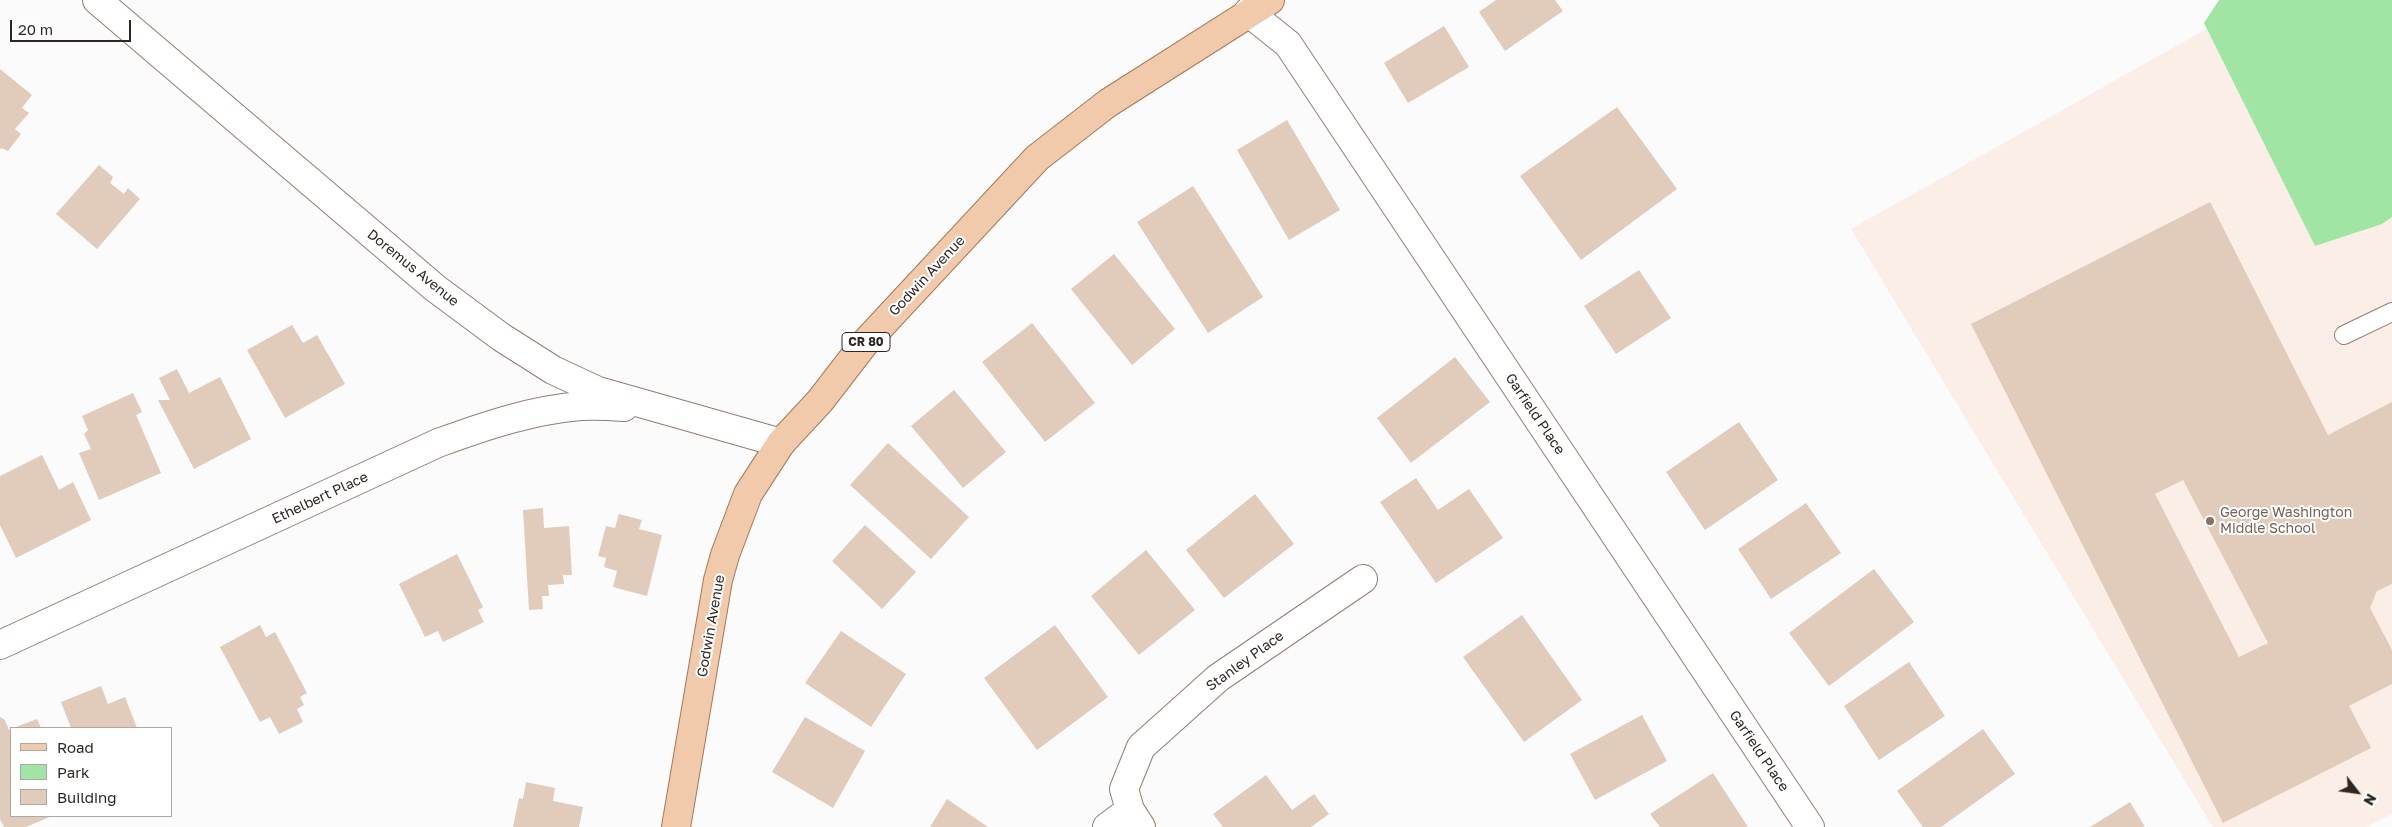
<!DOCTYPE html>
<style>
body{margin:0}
#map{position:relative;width:2392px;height:827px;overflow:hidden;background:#fbfbfb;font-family:"Golos Text",sans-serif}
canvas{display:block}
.legend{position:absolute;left:10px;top:727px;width:162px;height:90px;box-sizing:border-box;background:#fff;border:1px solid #aca8a6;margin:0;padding:6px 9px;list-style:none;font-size:15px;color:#2f2621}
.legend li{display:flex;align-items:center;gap:10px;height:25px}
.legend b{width:25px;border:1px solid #aca8a6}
.north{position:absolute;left:2332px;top:767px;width:50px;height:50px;-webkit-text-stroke:4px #fff;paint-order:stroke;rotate:120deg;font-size:14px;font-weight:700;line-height:20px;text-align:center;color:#2f2621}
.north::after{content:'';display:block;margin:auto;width:18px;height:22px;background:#2f2621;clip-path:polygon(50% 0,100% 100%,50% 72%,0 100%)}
.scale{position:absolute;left:10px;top:20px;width:121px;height:22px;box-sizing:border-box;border:2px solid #2f2621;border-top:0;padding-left:6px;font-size:15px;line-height:18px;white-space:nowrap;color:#2f2621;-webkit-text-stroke:4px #fff;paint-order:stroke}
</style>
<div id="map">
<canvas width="2392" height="827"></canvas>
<ul class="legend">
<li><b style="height:6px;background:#f1c9ab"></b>Road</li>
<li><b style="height:14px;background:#a1e5a5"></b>Park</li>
<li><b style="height:14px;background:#e1ccbb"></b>Building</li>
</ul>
<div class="north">N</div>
<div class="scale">20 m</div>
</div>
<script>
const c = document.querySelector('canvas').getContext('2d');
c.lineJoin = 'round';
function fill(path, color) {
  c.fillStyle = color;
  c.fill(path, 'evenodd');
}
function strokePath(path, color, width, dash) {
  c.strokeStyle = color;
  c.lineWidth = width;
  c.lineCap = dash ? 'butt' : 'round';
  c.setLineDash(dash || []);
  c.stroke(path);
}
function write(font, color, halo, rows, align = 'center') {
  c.font = font + ' "Golos Text",sans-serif';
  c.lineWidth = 4;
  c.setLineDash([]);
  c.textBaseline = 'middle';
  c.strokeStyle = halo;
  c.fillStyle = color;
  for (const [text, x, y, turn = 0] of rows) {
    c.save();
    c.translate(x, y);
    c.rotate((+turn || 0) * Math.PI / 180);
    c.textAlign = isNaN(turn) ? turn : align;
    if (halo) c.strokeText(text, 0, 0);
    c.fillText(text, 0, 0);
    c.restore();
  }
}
fill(new Path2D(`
 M2258,0H2392V814L2366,827H2213L1851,229Z`), '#fbeee6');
fill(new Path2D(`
 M2219,0H2392V217L2382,224L2315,246L2204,23Z`), '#a1e5a5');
fill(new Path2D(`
 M1496,0H1555L1563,11L1505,51L1479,12Z
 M1444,26L1469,67L1408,103L1384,63Z
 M0,69L32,95L22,108L29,113L15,129L21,134L8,151L1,148L0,150Z
 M1617,107L1677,189L1581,260L1520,176Z
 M1287,120L1340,210L1289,240L1237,150Z
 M99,165L113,177L110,183L124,194L128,188L140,199L97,249L56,214Z
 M1193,186L1263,297L1208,333L1137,222Z
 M2210,202L2328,435L2392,402V584L2377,591L2370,608L2392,650V684L2349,706L2371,748L2223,823L1971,324ZM2183,480L2268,643L2239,657L2155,494Z
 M1114,254L1175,329L1132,365L1071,289Z
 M1639,270L1671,318L1616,354L1584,306Z
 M1032,323L1095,403L1045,442L982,362Z
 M292,325L303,343L317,335L345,384L285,418L247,350Z
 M1455,357L1490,402L1411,463L1377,418Z
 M177,369L189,393L220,377L251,439L194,469L158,400H170L159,378Z
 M954,390L1006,452L963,488L911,426Z
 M133,393L142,412L136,415L161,473L99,500L79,453L91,449L84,434L88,430L82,416Z
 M1739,422L1778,480L1705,530L1666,472Z
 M888,443L969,517L931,559L850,485Z
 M42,455L59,490L73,482L91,520L16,558L0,525V476Z
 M1416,478L1438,510L1469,489L1503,538L1436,583L1380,502Z
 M1255,494L1294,544L1224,598L1186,550Z
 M1806,503L1841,553L1771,599L1738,549Z
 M543,508L544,528L569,526L572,575H563L564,584L548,585L549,596H542L543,609L529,610L523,510Z
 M619,514L642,520L639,529L662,535L647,596L613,587L617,571L604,567L606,558L598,556L606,526L615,528Z
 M865,525L916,572L882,609L832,561Z
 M1146,550L1195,610L1139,655L1091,596Z
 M457,554L483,607L478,610L484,622L443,642L438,631L425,637L399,584Z
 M1874,569L1914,622L1829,686L1789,633Z
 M1522,615L1582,700L1524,742L1463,657Z
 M260,625L266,637L275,632L307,693L300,697L304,705L297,709L303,722L279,734L270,717L260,722L220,647Z
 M1055,625L1108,697L1037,750L984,678Z
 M841,631L906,674L871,727L805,683Z
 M1909,662L1945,716L1879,760L1844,706Z
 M101,686L108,704L125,697L137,728H71L61,702Z
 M1642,715L1667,761L1595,800L1570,754Z
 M0,717L5,720L9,730L11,729V816H52L26,827H4L0,819Z
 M805,717L865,751L833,808L772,772Z
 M37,719L41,728H13Z
 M1983,729L2015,774L1941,827H1923L1897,791Z
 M1713,773L1748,827H1660L1650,814Z
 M1266,775L1292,810L1314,794L1329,814L1311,827H1223L1213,814Z
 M526,782L555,788L553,801L583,807L579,827H513L519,798L523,799Z
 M947,799L988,827H930Z
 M2130,802L2145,827H2090Z`), '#e1ccbb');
const service = new Path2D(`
 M2344,335L2392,312`);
const minor = new Path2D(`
 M97,0L435,288L501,337L553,370L598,391L781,443
 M1248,12L1288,44L1810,827
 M0,645L438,443C485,426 531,410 581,406C595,405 610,406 624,407
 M1130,810L1124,789L1141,747L1218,678L1363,579
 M1107,827L1130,810L1141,827`);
const primary = new Path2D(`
 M676,827L718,580L725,555L748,494L781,443L820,401L864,344L1037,158L1108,103L1270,0`);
strokePath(service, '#937d70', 20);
strokePath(minor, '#937d70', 30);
strokePath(primary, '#a77956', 30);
strokePath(service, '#fff', 18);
strokePath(minor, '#fff', 28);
strokePath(primary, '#f1c9ab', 28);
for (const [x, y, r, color] of [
 [2210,521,5,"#8d6e63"]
]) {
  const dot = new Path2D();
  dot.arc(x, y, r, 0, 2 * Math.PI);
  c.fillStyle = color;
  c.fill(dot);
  strokePath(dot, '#fff', 2);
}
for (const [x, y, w] of [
 [866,342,48]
]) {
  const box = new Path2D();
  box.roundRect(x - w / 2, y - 9.5, w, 19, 4);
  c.fillStyle = '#fff';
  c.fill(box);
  strokePath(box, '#2f2621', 1);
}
write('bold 12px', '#2f2621', null, [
 ["CR 80",866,342]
]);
write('14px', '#2f2621', '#fff', [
 ["Doremus Avenue",413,268,39],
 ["Godwin Avenue",927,276,-47],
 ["Garfield Place",1535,414,56],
 ["Ethelbert Place",320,498,-25],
 ["Godwin Avenue",711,626,-80],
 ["Stanley Place",1245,661,-36],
 ["Garfield Place",1759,751,56]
]);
write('14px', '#785e54', '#fff', [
 ["George Washington",2220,513],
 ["Middle School",2220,529]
], 'left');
</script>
